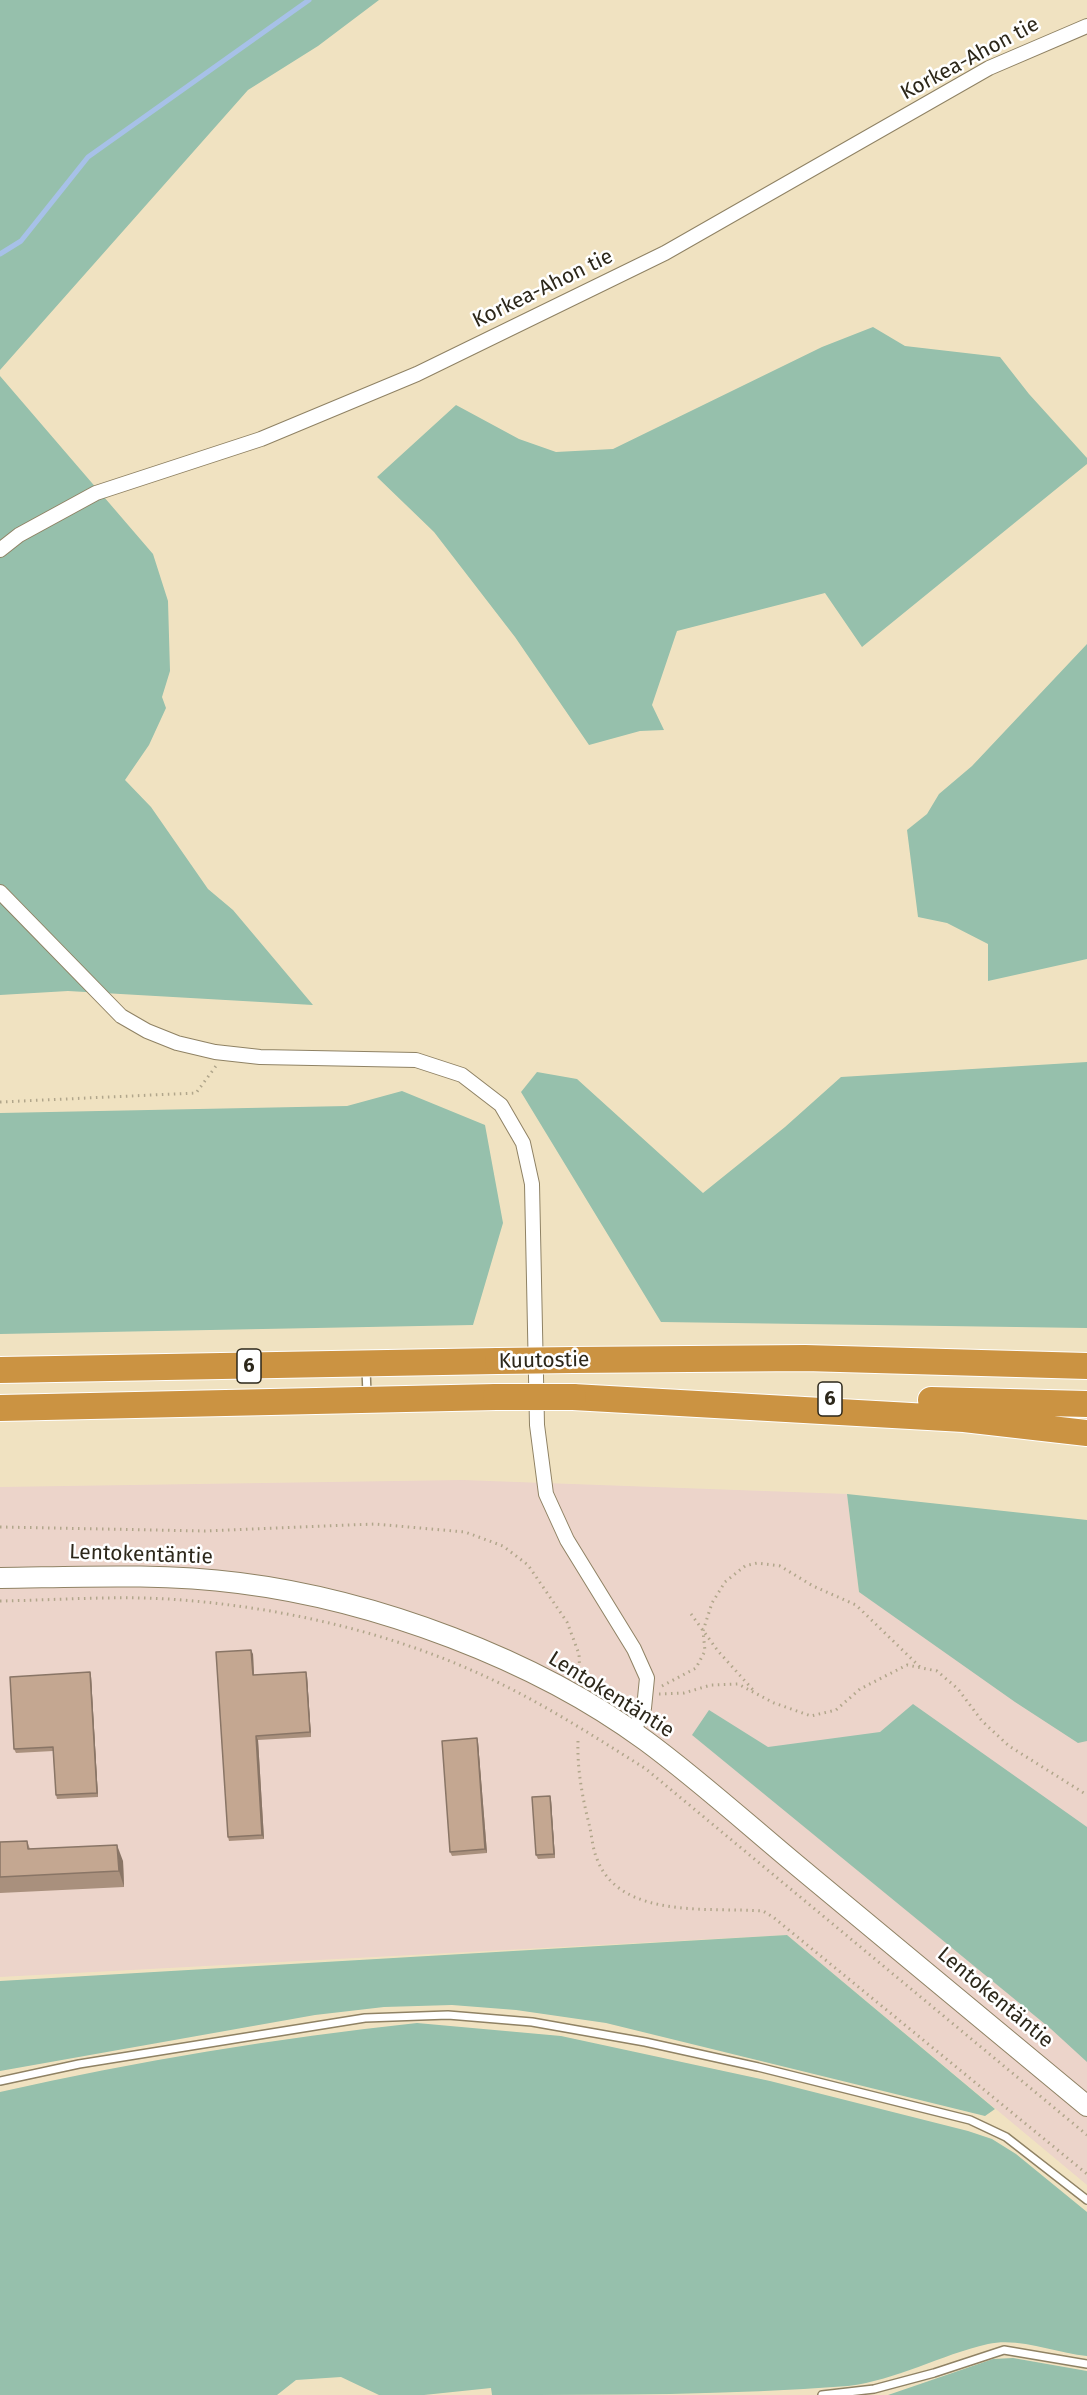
<!DOCTYPE html>
<meta charset="utf-8">
<style>
body{margin:0}
canvas{display:block;background:#f0e2c1}
</style>
<canvas width="1087" height="2395"></canvas>
<script>
const c = document.querySelector('canvas').getContext('2d');
c.lineJoin = 'round';
function fill(path, color) {
  c.fillStyle = color;
  c.fill(path, 'evenodd');
}
function strokePath(path, color, width, dash) {
  c.strokeStyle = color;
  c.lineWidth = width;
  c.lineCap = dash ? 'butt' : 'round';
  c.setLineDash(dash || []);
  c.stroke(path);
}
function write(font, color, halo, rows, align = 'center') {
  c.font = font + ' "Fira Sans",sans-serif';
  c.lineWidth = 5;
  c.setLineDash([]);
  c.textBaseline = 'middle';
  c.strokeStyle = halo;
  c.fillStyle = color;
  for (const [text, x, y, turn = 0] of rows) {
    c.save();
    c.translate(x, y);
    c.rotate((+turn || 0) * Math.PI / 180);
    c.textAlign = isNaN(turn) ? turn : align;
    if (halo) c.strokeText(text, 0, 0);
    c.fillText(text, 0, 0);
    c.restore();
  }
}
fill(new Path2D(`
 M462,1480L847,1494L859,1592L1087,1741V2185L787,1935L0,1977V1487Z`), '#ecd4ca');
fill(new Path2D(`
 M0,0H379L318,46L248,90L0,370Z
 M873,327L905,346L1000,357L1029,394L1087,458V464L862,647L825,593L677,631L652,705L664,730L640,731L589,745L515,637L434,532L377,477L456,405L519,439L556,452L613,449L822,347Z
 M0,376L153,554L168,601L170,671L162,697L166,708L149,745L125,780L151,807L208,889L233,910L313,1005L68,991L0,995Z
 M1087,644V959L988,981V944L947,923L918,917L907,830L927,814L939,794L972,766Z
 M1087,1062V1328L661,1322L521,1092L537,1072L577,1079L703,1193L785,1127L841,1077Z
 M402,1091L485,1125L503,1223L473,1325L0,1334V1113L347,1106Z
 M847,1494L1087,1520V1741L1078,1743L1015,1702L859,1592Z
 M913,1704L1087,1827V2062L1051,2029L692,1735L709,1710L768,1747L880,1732Z
 M787,1935L995,2109L985,2116L606,2023L516,2010L452,2005L384,2007L315,2015L0,2071V1981Z
 M417,2023L561,2036L770,2081L968,2131L992,2139L1016,2154L1087,2212V2356C1055,2353 1020,2337 988,2344C940,2355 897,2380 848,2386C730,2395 611,2395 492,2395L491,2388L424,2395H379L341,2377L296,2380L277,2395H0V2092C137,2061 277,2038 417,2023Z
 M1013,2358L1087,2371V2395H888L993,2359Z`), '#96c0ac');
strokePath(new Path2D(`
 M0,254L21,241L88,157L309,0`), '#a7c1e8', 5);
const lane = new Path2D(`
 M366,1369L367,1394
 M0,2081L79,2064L365,2018L448,2015L532,2022L645,2042L758,2067L970,2120L1006,2137L1087,2200
 M822,2395L874,2389L934,2373L1004,2350L1087,2364`);
const street = new Path2D(`
 M0,550L19,535L96,493L261,439L417,374L665,253L989,68L1087,26
 M0,892L121,1016L147,1031L177,1043L215,1052L260,1057L416,1060L462,1075L501,1105L523,1143L532,1184L537,1425L546,1494L567,1540L634,1649L647,1678L644,1708L633,1733`);
const secondary = new Path2D(`
 M0,1578C79,1577 160,1573 239,1583C375,1600 535,1659 646,1741C703,1783 756,1832 811,1877C903,1953 995,2029 1087,2106`);
const highway = new Path2D(`
 M573,1360L805,1358L1087,1366
 M0,1370L498,1361
 M573,1397L964,1419L1087,1433
 M931,1400L1087,1404
 M0,1408L496,1397`);
strokePath(lane, '#8f8264', 10);
strokePath(street, '#8f8264', 16);
strokePath(secondary, '#8f8264', 22);
strokePath(highway, '#fff', 28);
strokePath(new Path2D(`
 M0,1102L196,1093L216,1066
 M0,1527L205,1531L375,1524L465,1532L503,1546L528,1565L567,1622L579,1654L580,1677
 M0,1601C60,1600 122,1595 182,1600C283,1608 388,1632 480,1674C538,1700 592,1735 646,1769L1087,2135
 M691,1614L718,1651L754,1691
 M662,1686L696,1668L705,1651L703,1631L712,1603L725,1582L745,1566L757,1563L780,1566L813,1586L856,1605L920,1667
 M659,1694L684,1693L711,1685L738,1684L774,1703L811,1716L836,1710L860,1689L907,1665L937,1671L958,1689L982,1721L1009,1746L1087,1795
 M578,1741C577,1771 583,1800 590,1828C592,1838 593,1850 597,1859C620,1920 711,1907 763,1911L773,1917L1087,2174`), '#b1a68b', 3, [1.5, 4.5]);
strokePath(lane, '#fff', 7);
strokePath(street, '#fff', 14);
strokePath(secondary, '#fff', 20);
strokePath(highway, '#cb9342', 26);
const highwayBridge = new Path2D(`
 M498,1361L573,1360
 M496,1397H573`);
strokePath(highwayBridge, '#fff', 28, []);
strokePath(highwayBridge, '#cb9342', 26);
fill(new Path2D(`
 M253,1654L254,1675L307,1676L311,1737L258,1740L264,1839L229,1841L228,1837Z
 M90,1672L91,1676L98,1797L57,1799L56,1795L53,1751L16,1753L14,1749Z
 M477,1738L478,1742L487,1853L452,1856L450,1852Z
 M550,1796L551,1800L555,1858L538,1859L536,1855Z
 M27,1841L30,1849L123,1861L124,1887L0,1893V1842Z`), '#a9907d');
fill(new Path2D(`
 M251,1650L253,1654L254,1679L253,1675Z
 M90,1672L91,1676L98,1797L97,1793Z
 M306,1672L307,1676L311,1737L310,1732Z
 M256,1736L258,1740L264,1839L262,1835Z
 M477,1738L478,1742L487,1853L485,1849Z
 M550,1796L551,1800L555,1858L554,1854Z
 M117,1845L123,1861L124,1887L119,1871Z`), '#897566');
const building = new Path2D(`
 M251,1650L253,1675L306,1672L310,1732L256,1736L262,1835L228,1837L216,1652Z
 M90,1672L97,1793L56,1795L53,1747L14,1749L10,1677Z
 M477,1738L485,1849L450,1852L442,1741Z
 M550,1796L554,1854L536,1855L532,1797Z
 M27,1841L28,1849L117,1845L119,1871L0,1877V1842Z`);
fill(building, '#c4a791');
strokePath(building, '#897566', 1.5);
for (const [x, y, w] of [
 [249,1366,24],
 [830,1399,24]
]) {
  const box = new Path2D();
  box.roundRect(x - w / 2, y - 17, w, 34, 4.5);
  c.fillStyle = '#fff';
  c.fill(box);
  strokePath(box, '#2c271a', 1.5);
}
write('bold 20px', '#2c271a', null, [
 ["6",249,1366],
 ["6",830,1399]
]);
write('21px', '#2c271a', '#fff', [
 ["Korkea-Ahon tie",970,59,-28],
 ["Korkea-Ahon tie",543,289,-26],
 ["Kuutostie",544,1361,-1],
 ["Lentokentäntie",141,1555,2],
 ["Lentokentäntie",611,1695,32],
 ["Lentokentäntie",995,1998,40]
]);
</script>
